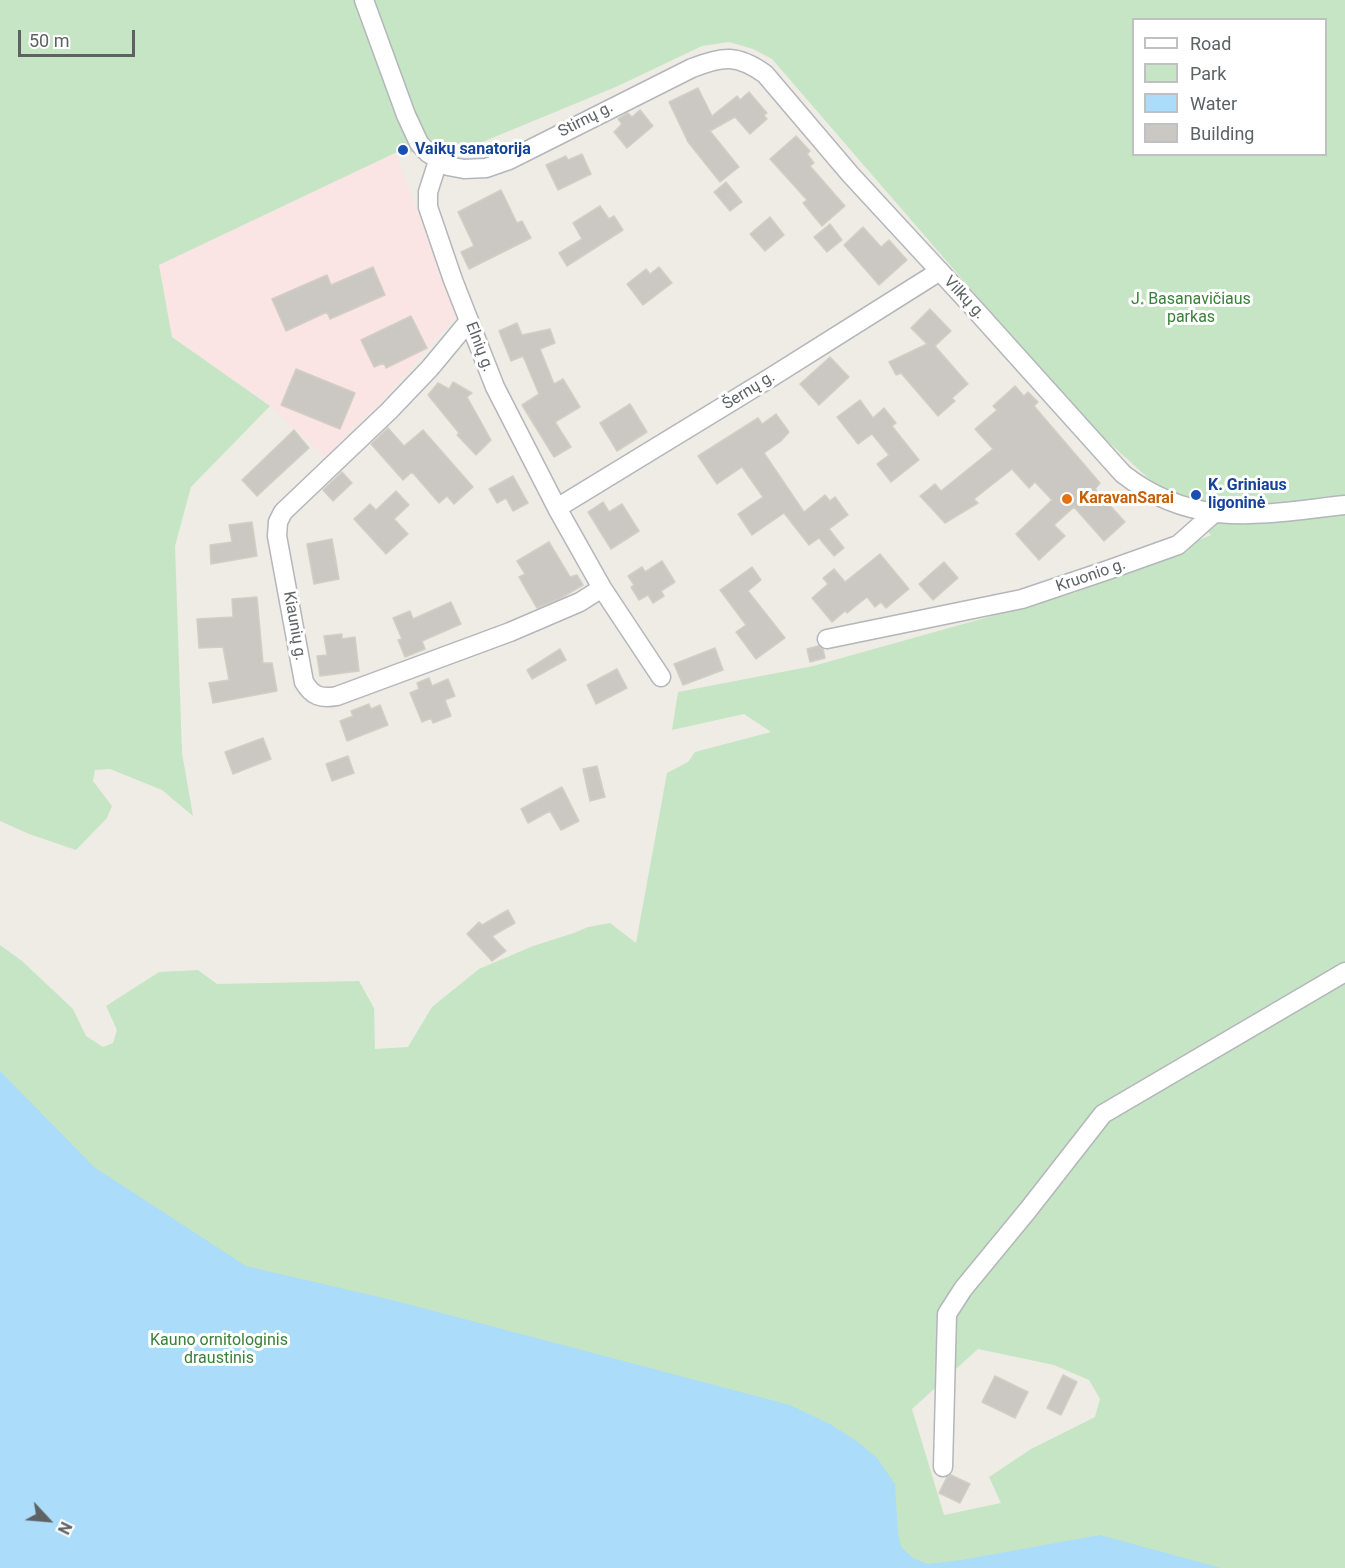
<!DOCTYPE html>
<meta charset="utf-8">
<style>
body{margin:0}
#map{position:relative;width:1345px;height:1568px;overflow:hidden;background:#efece6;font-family:Roboto,sans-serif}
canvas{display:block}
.legend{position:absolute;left:1132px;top:18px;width:195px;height:138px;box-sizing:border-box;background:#fff;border:2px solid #bfc0c1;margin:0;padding:8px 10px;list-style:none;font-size:18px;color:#5e6265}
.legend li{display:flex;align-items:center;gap:12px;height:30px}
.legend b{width:30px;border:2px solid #bfc0c1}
.north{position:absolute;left:18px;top:1490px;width:60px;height:60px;-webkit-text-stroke:4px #fff;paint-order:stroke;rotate:116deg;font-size:16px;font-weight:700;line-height:24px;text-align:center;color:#5e6265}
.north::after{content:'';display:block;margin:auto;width:21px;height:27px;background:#5e6265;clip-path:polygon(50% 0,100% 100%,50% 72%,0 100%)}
.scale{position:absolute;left:18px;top:30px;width:117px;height:27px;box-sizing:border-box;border:3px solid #5e6265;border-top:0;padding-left:8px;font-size:18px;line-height:21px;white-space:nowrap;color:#5e6265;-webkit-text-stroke:4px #fff;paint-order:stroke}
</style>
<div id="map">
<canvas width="1345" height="1568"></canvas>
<ul class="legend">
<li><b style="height:8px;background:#fff"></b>Road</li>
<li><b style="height:16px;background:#c6e5c4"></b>Park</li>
<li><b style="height:16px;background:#abdcfa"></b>Water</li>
<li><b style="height:16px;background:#cbc7c2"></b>Building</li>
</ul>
<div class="north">N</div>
<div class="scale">50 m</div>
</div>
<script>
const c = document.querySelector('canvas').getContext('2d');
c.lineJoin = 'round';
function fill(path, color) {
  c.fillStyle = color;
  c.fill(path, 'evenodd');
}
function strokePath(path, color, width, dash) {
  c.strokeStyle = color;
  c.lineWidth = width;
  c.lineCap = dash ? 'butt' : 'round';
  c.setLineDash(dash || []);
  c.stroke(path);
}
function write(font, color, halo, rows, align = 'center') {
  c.font = font + ' Roboto,sans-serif';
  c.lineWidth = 6;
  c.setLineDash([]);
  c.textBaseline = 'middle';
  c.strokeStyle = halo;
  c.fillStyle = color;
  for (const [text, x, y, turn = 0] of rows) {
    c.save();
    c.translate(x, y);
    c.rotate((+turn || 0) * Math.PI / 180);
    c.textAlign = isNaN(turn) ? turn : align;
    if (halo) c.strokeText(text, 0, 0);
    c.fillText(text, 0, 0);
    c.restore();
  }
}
fill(new Path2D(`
 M395,153L457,315L388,394L325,457L270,406L172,337L159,265Z`), '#fae5e4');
fill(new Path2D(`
 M0,0H1345V1568H0V945L22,961L73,1009L86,1036L103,1047L113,1043L117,1030L106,1006L159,972L198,970L217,984L359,981L374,1008L375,1049L408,1047L432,1007L479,969L533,946L574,933L588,927L610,923L636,943L667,773L688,762L695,752L771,732L744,714L672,730L678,692L813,666L1074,593L1211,535L1083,419L772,59L753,49L729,42L702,46L618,86L463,150L395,153L159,265L172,337L270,406L191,487L175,546L182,753L193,816L162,790L110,769L95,770L93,781L112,806L107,818L76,850L29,834L0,821ZM1134,20H1326V154H1134ZM978,1349L1054,1365L1089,1380L1100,1399L1095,1417L1031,1449L989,1477L1001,1503L944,1515L912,1409Z`), '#c6e5c4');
fill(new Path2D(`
 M0,1071L94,1167L246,1266L396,1301L790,1405L830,1424L858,1442L877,1458L895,1484L898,1533L901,1547L913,1558L928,1564L961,1560L1100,1535L1221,1568H0Z`), '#abdcfa');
const building = new Path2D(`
 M698,88L712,116L737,96L740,100L749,92L767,113L764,115L767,119L750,134L735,117L710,131L739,167L720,182L688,142L669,102Z
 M640,110L653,126L627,148L614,132L622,124L618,119L628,113L632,117Z
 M796,136L810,151L807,154L814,163L810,166L845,206L822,226L803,203L807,200L770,159Z
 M582,154L591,174L558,190L546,165L566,156L568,160Z
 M726,182L742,202L730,211L714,192Z
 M501,190L517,223L522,221L531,238L469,269L461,252L474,246L458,212Z
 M600,206L609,219L614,216L623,230L567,266L559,253L582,239L573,223Z
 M770,217L784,235L765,251L750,234Z
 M830,224L842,240L827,252L814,237Z
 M863,227L881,247L889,240L907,260L879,285L844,245Z
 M373,267L385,295L330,319L327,312L286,331L272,299L327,275L331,285Z
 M659,267L672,283L643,305L627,284L646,269L650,274Z
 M930,309L951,331L935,346L968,384L952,398L955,401L938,416L901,373L896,375L889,362L927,344L911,328Z
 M411,316L427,348L386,368L384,363L374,367L361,340Z
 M517,323L522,335L550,329L555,343L540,349L554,384L563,379L580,407L555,422L571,447L554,457L522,405L539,394L523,356L511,361L499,331Z
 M830,357L849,377L819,405L800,384Z
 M296,369L355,393L340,429L281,405Z
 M453,382L472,393L467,397L491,440L476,455L457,435L459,433L428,395L438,383L449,389Z
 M1015,386L1024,396L1028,392L1038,402L1034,406L1100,483L1095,489L1125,522L1104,541L1074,507L1054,525L1065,536L1039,560L1016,534L1052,500L1035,482L1029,488L1012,469L974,499L978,503L945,523L920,496L935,484L941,491L993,449L975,429L997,410L993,406Z
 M860,400L873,418L884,408L896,423L892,426L919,460L891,482L877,464L889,455L872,434L858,444L837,417Z
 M630,404L647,432L617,451L600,423Z
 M776,414L789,432L781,441L764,453L804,512L825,495L830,501L835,497L848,515L829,529L844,548L834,556L819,538L809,545L784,513L752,535L738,514L763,497L742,467L717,484L698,456L758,418L762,424Z
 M388,428L404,446L423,430L473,487L454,504L447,496L439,503L412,472L403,480L371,444Z
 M294,430L309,448L257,496L242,480Z
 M342,472L352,483L333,501L323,490Z
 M513,476L528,503L513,511L506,498L497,503L489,489Z
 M396,491L409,505L394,519L408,534L386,554L354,519L370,504L376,510Z
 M603,502L609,512L622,504L639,531L611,549L588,512Z
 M252,522L257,556L211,564L210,545L232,542L229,525Z
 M332,539L339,579L314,584L307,544Z
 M549,542L570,577L577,575L583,585L561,598L537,608L519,577L525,574L517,561Z
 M880,554L909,589L886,608L881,602L875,607L867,597L847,613L845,611L832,622L812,598L828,584L823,578L834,569L845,582Z
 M662,561L675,582L661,591L664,596L653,603L648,595L639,600L631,587L634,585L628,576L642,567L645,572Z
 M944,562L958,578L933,600L919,584Z
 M752,567L761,580L748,591L785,638L756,659L736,632L746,625L720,590Z
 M257,597L263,663H272L277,691L213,703L209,683L229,680L223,647L199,648L197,619L233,617L232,599Z
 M451,602L461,624L422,641L425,649L405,657L398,640L402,639L393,618L410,611L413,619Z
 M342,634V639L355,637L359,671L320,676L317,656L327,655L324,636Z
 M818,646L823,649L825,658L810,662L807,649Z
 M715,648L723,670L683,685L674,664Z
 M560,649L566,660L532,679L527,670Z
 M617,669L627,688L596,704L587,685Z
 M429,678L432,686L448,679L455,696L445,700L451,716L433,723L431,718L422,722L410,693L419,689L417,683Z
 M369,704L371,709L380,705L388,725L347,741L340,721L353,716L351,711Z
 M263,738L271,759L233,774L225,752Z
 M348,756L354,773L332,781L326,764Z
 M597,766L605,797L590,801L583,769Z
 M562,787L579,821L561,830L550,811L528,823L521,809Z
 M508,910L515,923L492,936L506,951L492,961L467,934L479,922L482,925Z
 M1063,1375L1077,1382L1061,1415L1047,1408Z
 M995,1376L1028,1392L1015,1418L982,1402Z
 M951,1475L970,1484L960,1503L939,1493L947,1477Z`);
fill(building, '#cbc7c2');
strokePath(building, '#d3cec5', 1.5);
const minor = new Path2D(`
 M364,0L406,115L419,143L428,153L448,166L464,169L486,168L509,160L692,68C723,56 737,54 765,74L850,174L971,305L1123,474C1195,530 1262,514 1345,505
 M438,161L428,192V207L453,280L495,387L557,508L602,588L661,677
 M469,321L430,368L389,411L283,512L278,522L277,536L304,682C312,696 321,699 337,696L510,632L580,602L602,588
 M557,508L770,378L940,271
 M827,639L1022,599L1108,570L1178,545L1213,514
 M943,1467L947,1314L963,1289L1028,1210L1103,1114L1345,972`);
strokePath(minor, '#b3b6ba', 21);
strokePath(minor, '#fff', 18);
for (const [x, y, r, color] of [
 [403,150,6,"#1a4fb4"],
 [1196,495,6,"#1a4fb4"],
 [1067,499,6,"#e8710a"]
]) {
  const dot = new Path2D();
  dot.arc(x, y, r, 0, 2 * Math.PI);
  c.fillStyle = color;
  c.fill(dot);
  strokePath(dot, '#fff', 2);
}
write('16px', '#5e6265', '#fff', [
 ["Stirnų g.",586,120,-27],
 ["Vilkų g.",964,298,47],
 ["Elnių g.",479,347,69],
 ["Šernų g.",749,391,-32],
 ["Kruonio g.",1091,576,-19],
 ["Kiaunių g.",294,626,80]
]);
write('bold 16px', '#164399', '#fff', [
 ["Vaikų sanatorija",415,150],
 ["K. Griniaus",1208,486],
 ["ligoninė",1208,504]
], 'left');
write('16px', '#3a803a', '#fff', [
 ["J. Basanavičiaus",1191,300],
 ["parkas",1191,318],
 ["Kauno ornitologinis",219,1341],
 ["draustinis",219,1359]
]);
write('bold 16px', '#c56008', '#fff', [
 ["KaravanSarai",1079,499]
], 'left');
</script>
